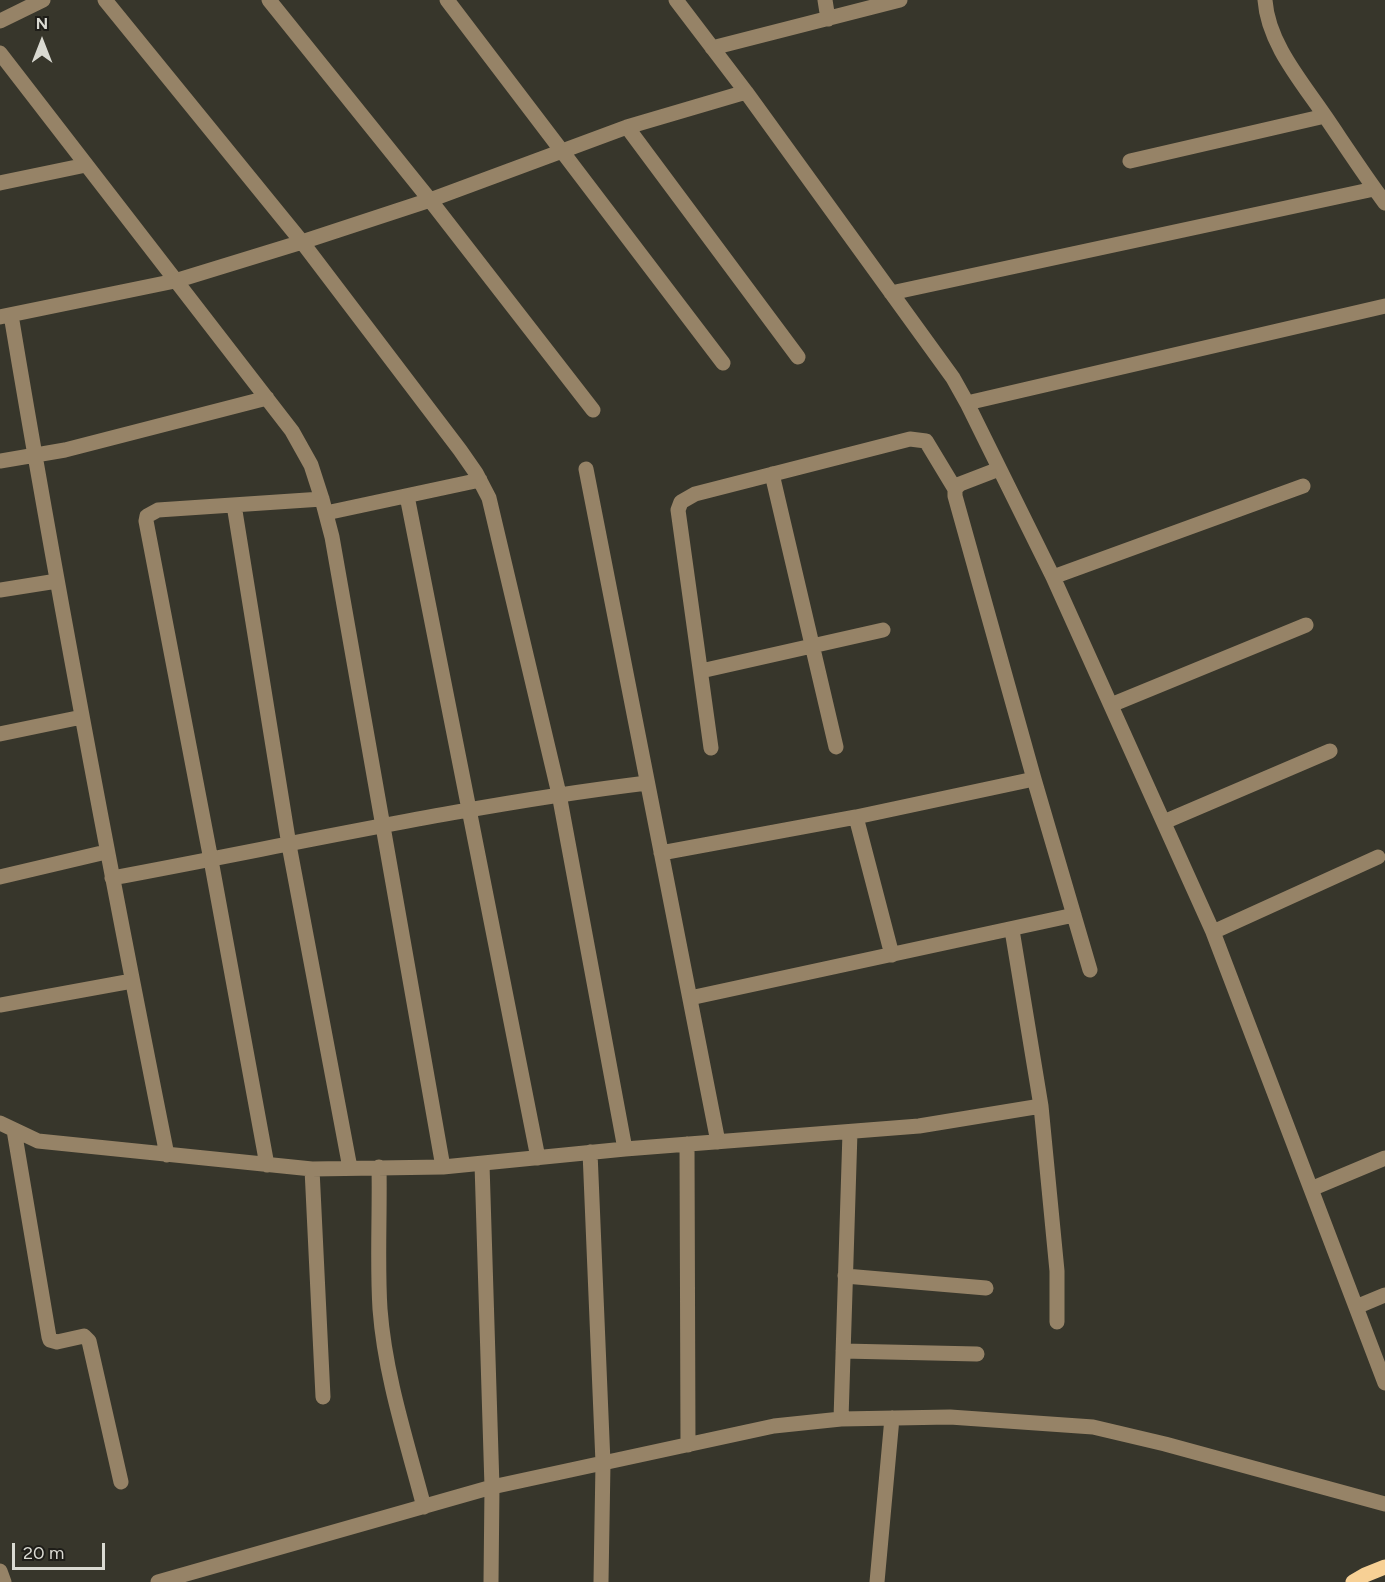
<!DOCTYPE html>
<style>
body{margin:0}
#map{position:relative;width:1385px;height:1582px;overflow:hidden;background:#37362b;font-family:Figtree,sans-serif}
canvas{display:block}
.north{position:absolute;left:12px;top:12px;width:60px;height:60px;-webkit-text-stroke:4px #1e1d18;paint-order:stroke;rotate:0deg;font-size:16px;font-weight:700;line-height:24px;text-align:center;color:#dadad2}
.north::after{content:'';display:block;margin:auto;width:21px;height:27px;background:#dadad2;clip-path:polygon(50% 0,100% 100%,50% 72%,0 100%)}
.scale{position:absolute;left:12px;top:1543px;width:93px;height:27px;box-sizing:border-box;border:3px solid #dadad2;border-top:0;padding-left:8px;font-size:18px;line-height:21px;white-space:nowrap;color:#dadad2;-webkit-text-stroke:4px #1e1d18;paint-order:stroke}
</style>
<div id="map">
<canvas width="1385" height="1582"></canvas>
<div class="north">N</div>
<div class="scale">20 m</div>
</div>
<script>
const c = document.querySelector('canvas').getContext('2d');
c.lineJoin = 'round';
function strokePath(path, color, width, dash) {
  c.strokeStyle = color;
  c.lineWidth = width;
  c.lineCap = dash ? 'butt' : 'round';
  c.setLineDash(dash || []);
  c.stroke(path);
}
strokePath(new Path2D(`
 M269,0L430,200L593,410
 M447,0L723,363
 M676,0L746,92L953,378L967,403L1053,577L1213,932L1385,1383
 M825,0L828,19
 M1265,0C1268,44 1303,83 1327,119C1346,147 1365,176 1385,203
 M0,21L43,0
 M712,48L900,0
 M0,53L292,431L311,465L322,499L332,537L443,1167
 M627,127L798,357
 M1130,161L1325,116
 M0,183L86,165
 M891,293L1374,189
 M11,315C58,596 111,875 167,1155
 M0,317L175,281L302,242L430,200L627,127L746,92
 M967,403L1385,306
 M0,461L65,450L267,398
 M586,469L718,1142
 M999,469L960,484L955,489V496L1034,779L1090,970
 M772,474L836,747
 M407,496L538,1158
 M234,505L289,845L350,1168
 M326,513L480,480
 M1053,577L1303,486
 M0,590L57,581
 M701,671L883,630
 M1111,705L1306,625
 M0,734L82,717
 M711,748L678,510L681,502L695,494L910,439L926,441L955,489
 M856,817L892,955
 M1164,822L1330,751
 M661,853L856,817L1034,779
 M0,877L106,852
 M112,878C290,845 467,805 647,783
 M1012,930L1041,1106L1057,1271V1322
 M1213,932L1378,857
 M690,998L1074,915
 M0,1005L132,981
 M0,1123L38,1141L312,1169L443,1167L625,1149L559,794L489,498L476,473L460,450L302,242L105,0
 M14,1130L49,1337L50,1340L57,1342L84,1336L89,1341L121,1482
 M687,1144L688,1445
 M625,1149L919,1126L1041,1106
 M590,1152L603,1463L601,1582
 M482,1164L492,1487L491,1582
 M267,1165L211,860L146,521L147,516L158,510L322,499
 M379,1167C380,1214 377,1262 380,1309C385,1376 407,1442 424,1507
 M312,1169L323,1397
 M1311,1189L1385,1158
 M845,1276L986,1288
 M1356,1307L1385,1295
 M843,1351L977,1354
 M841,1419L850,1132
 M0,1571L4,1582
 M158,1582L492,1487L774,1426L841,1419L950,1417L1093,1427L1165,1444L1385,1504
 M877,1582L892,1418`), '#968367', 15);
strokePath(new Path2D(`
 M1353,1582L1365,1575L1385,1567`), '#f7d095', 15);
</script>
